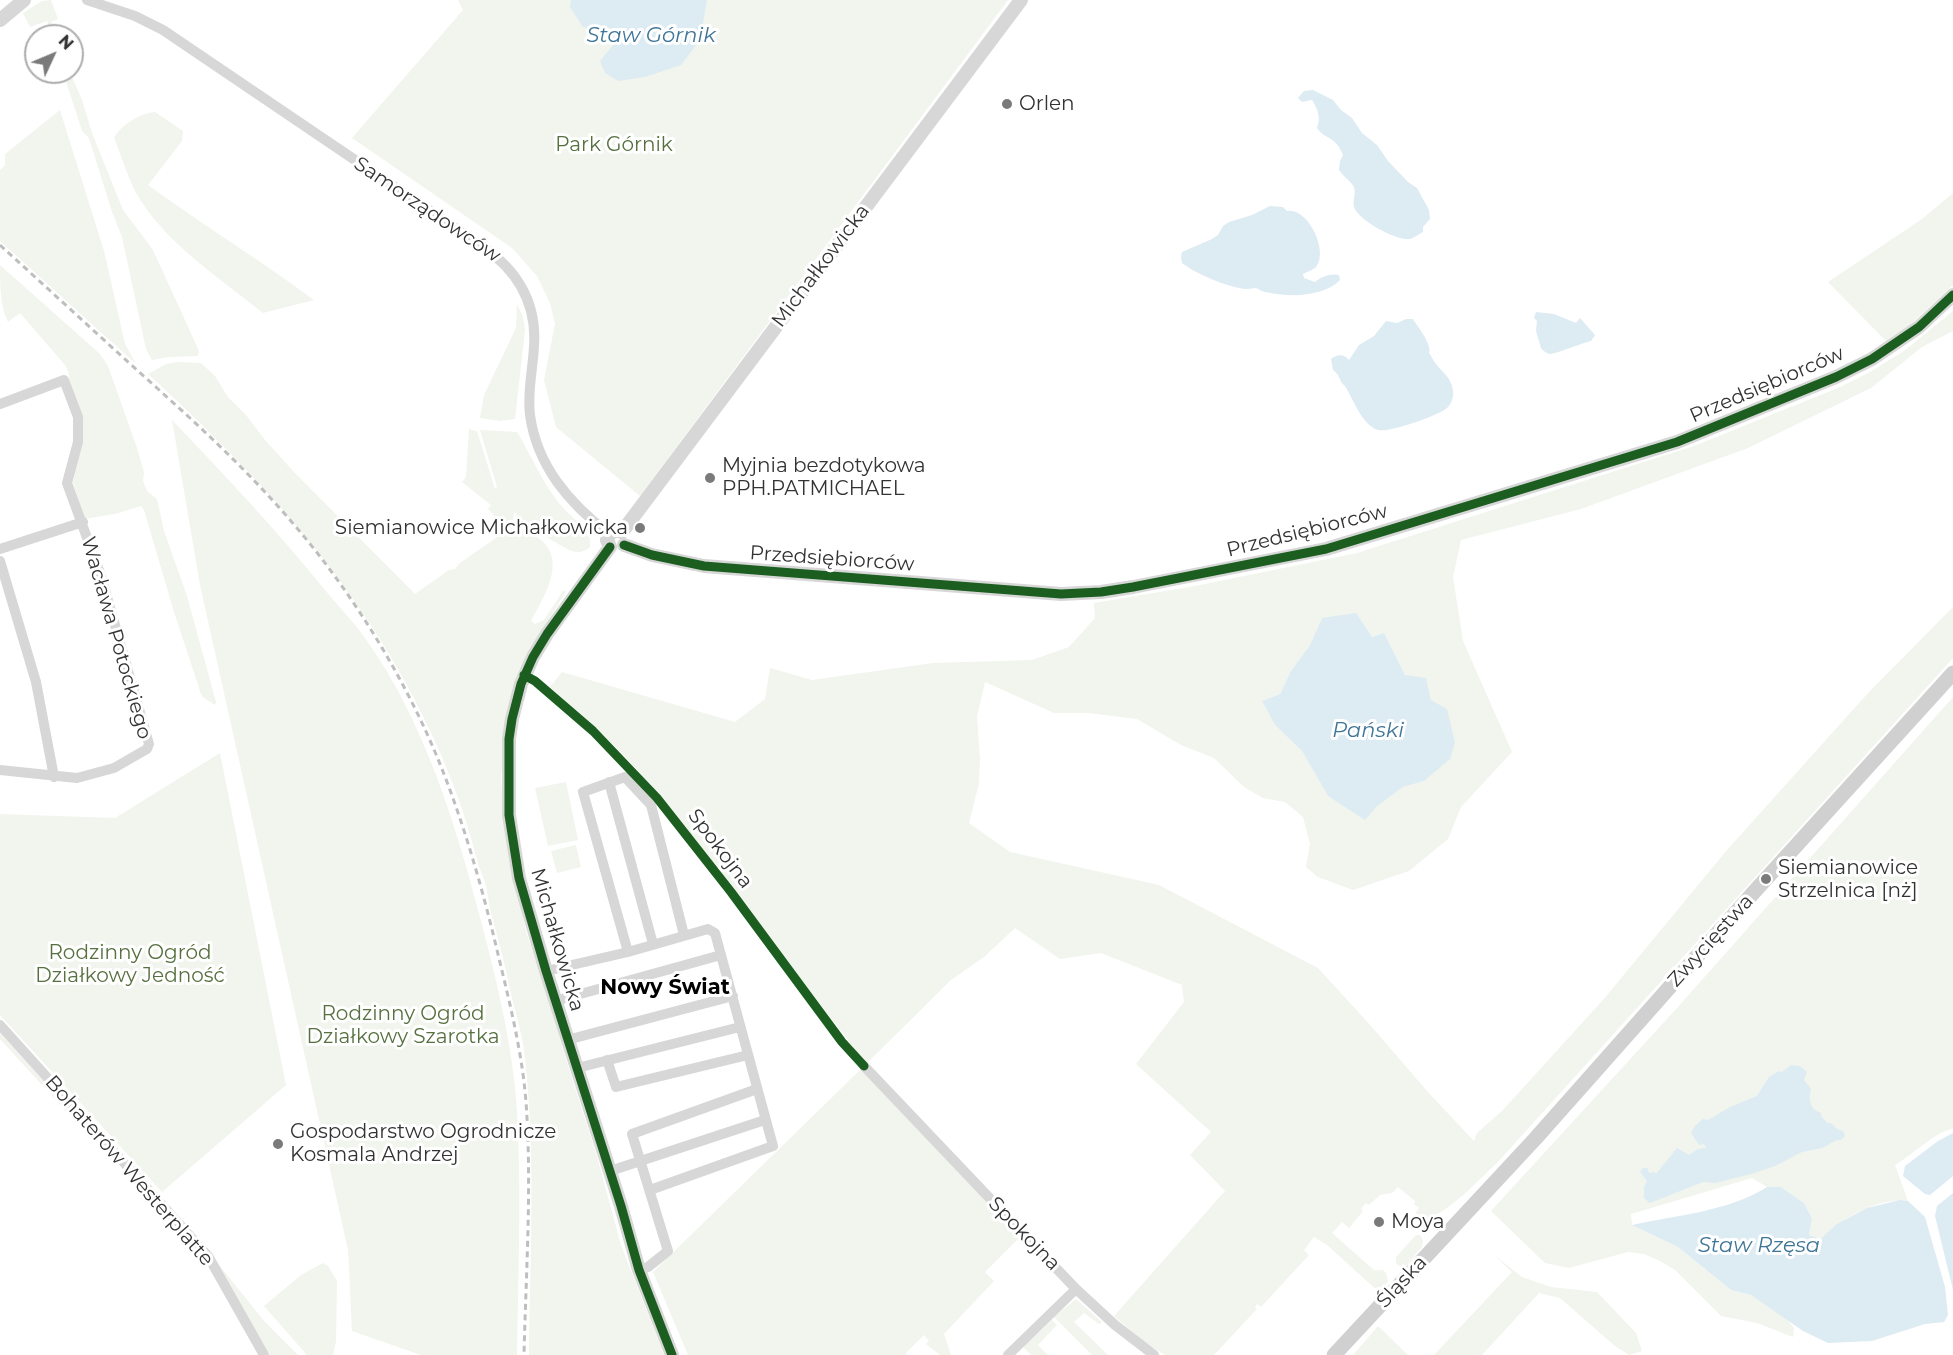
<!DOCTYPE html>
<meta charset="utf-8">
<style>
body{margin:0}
#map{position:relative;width:1953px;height:1355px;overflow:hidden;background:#fff;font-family:Montserrat,sans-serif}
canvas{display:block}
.north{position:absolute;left:24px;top:24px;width:60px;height:60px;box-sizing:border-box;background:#fff;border:2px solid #adadad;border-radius:50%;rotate:46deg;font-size:16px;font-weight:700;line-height:24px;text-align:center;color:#333}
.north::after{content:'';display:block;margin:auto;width:21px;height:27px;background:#7a7a7a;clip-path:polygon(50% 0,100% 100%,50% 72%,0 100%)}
</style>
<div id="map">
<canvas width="1953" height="1355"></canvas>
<div class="north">N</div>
</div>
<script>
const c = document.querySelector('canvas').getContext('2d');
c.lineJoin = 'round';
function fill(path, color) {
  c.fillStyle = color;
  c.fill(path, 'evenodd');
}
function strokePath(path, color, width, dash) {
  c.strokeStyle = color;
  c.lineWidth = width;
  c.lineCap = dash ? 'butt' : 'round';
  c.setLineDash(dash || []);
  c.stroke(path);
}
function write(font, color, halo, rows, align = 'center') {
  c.font = font + ' Montserrat,sans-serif';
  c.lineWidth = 6;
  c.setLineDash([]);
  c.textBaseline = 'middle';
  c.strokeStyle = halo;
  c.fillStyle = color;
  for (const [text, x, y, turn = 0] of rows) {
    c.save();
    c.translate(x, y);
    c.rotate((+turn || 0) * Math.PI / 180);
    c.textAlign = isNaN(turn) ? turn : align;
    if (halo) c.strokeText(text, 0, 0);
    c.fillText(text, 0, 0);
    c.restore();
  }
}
fill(new Path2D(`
 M51,0L58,19L51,22L56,36H52L47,21L30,27L23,13L42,1Z
 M458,0H1008L640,496L556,427L544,380L555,324L550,303L537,276L512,248L352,138L463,10Z
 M63,72H70L82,100L92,133L123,210L153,250L199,351L198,356L169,357L152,360L146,349L122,237L112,212L89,138L82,131Z
 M60,110L104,251L125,344L136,364L0,241V170L5,165V154Z
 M155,112L183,131L182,141L148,185C203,225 260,260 314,300L263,313C221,279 171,247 141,201C129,182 122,158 114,137C124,123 139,114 155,112Z
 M1953,193V285L1910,325L1886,341L1828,282L1922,219Z
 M0,265L100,354L108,366L137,448L144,472L143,481L147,491L157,499L164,531L187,596L216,702L215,705L204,698L201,694L174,612L144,510L141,506L115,514L84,519L73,482L82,438L68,371L65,365L20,313L8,322C0,306 0,285 0,265Z
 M517,304L523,317L525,330L515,419L500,421L480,418L484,395L516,328Z
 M1953,311V331L1922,347L1871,388L1748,448L1581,509L1461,540L1453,577L1463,641L1512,752L1461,807L1448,839L1409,871L1353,890L1318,877L1306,867L1310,844L1303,817L1285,802L1263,798L1244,787L1214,758L1181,745L1137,719L1088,713H1054L985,682L977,716L980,760L979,783L969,823L1010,852L1159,885L1318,968L1371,1026L1427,1091L1474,1141L1477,1133L1502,1111L1603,1000L1727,850L1869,692L1953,607V658L1497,1163C1479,1179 1449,1213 1427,1218C1422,1219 1419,1218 1415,1214L1419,1208L1414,1204L1415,1201L1398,1187L1392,1193L1380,1195L1369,1205L1366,1203L1361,1209L1363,1211L1349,1228L1342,1222L1332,1233L1374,1270H1383L1386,1273L1388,1281L1383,1291L1379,1292L1327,1245L1314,1237L1304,1250L1309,1255L1261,1307L1257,1304L1255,1307L1257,1309L1214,1355H1165L1144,1342L1114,1316L1225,1191L1190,1155L1211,1132L1136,1064L1184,1002L1182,985L1101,953L1060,959L1015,928L984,957L951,980L866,1064L662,797L619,750L550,687L562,672L735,722L765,699L770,668L812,680L933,663L1032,660L1069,647L1095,618L1094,603L1195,586L1357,553L1694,446L1838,388L1870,372L1904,351ZM1322,618L1372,637L1384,633L1405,675L1431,701L1424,781L1403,787L1376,807L1328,796L1302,751L1275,725L1262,701L1280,694L1291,671L1310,645Z
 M179,362L201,363L215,376L228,397L246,415L265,440L294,472L415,594L449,570L455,569L460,563L506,531L516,527C573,546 552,583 531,621L535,624L544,620L563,591H566L546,625L503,755L501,778L504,824L510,860L527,935L540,970L568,1066L596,1153L621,1245L664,1355H529C530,1256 536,1157 525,1058C523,1037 517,1018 512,998C506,969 499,941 491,913C489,904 488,895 486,886C484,877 479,869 477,860C466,817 451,775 432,735C367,593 262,478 148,374L166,364Z
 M172,420C225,475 277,531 325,590C338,606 353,621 365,638C424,720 456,825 481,921C499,990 516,1059 518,1131C521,1205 518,1280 517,1355H421L352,1331L348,1250L200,585Z
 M469,429L477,431L495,489L497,487L480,430L517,432C534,460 545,490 569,514C580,524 592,531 590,547C585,552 578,553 572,551C557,545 525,523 514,512L513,521L501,528L499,521L488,509L491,505L462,482L466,477Z
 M1953,697V1128C1931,1135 1915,1153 1895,1165L1908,1201C1876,1197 1843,1219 1820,1239L1809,1235L1812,1219L1804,1203L1781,1187H1767L1752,1178L1631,1214L1632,1225L1678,1247L1731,1290L1751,1295L1786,1318L1794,1328L1793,1337L1757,1323L1721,1316L1675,1270L1660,1261L1644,1254L1628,1252L1569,1268L1545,1263L1491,1211L1677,1008Z
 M220,753L286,1085L162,1192L0,1015V814L115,818Z
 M566,782L578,840L548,846L535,788Z
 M576,845L581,867L557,873L551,851Z
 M0,1033L72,1113L73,1119L0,1039Z
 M861,1069L1021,1236L985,1272L994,1281L944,1334L951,1355H940L926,1344L929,1341L924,1335L906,1353L907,1355H688L653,1272Z
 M1416,1235H1420L1423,1241L1422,1247L1406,1266L1401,1267L1396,1263V1257Z
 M211,1255L265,1322L298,1355H270Z
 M1494,1255L1522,1277L1551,1287L1597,1292L1636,1333L1642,1351L1629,1355L1615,1346L1560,1298L1539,1293L1482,1355H1434L1512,1272Z
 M323,1263L328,1266L337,1281L336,1341L333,1355H307L264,1306L301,1275Z
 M1076,1299L1102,1322L1099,1324L1084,1313L1074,1322L1108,1355H1092L1054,1317Z
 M1052,1320L1057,1325L1038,1345L1048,1355H1031L1023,1347Z
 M1378,1326L1408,1355H1353Z`), '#f1f5ed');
fill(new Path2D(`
 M571,0H707L700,40L681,65L645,77L618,81L605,73L600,61L615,43L607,32L583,27L570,7Z
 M1313,90L1333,100L1341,110L1352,118L1362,133L1377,145L1388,161L1408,182L1417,188L1429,210L1430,219L1423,227V232C1419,234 1414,238 1410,239C1396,241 1358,220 1354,207C1352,199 1358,191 1352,184C1348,179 1343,176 1339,170L1340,161L1343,155C1335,135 1325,140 1317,128C1321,119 1318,109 1312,100L1302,102L1298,98L1304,91Z
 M1270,206L1283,207L1287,211C1308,207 1329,251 1316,267C1313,270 1306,272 1303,274L1304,278L1315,282C1321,277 1330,273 1339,275L1340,280C1322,298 1288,297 1265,292C1262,292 1259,289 1256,288C1253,288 1250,289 1247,289C1229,288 1196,274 1182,263L1181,257L1182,252L1212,239L1218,235L1223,226L1229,222L1252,215Z
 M1536,312L1554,314L1576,323L1580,318L1595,335L1591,341C1582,343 1553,355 1549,354C1547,353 1542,350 1541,348L1536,331L1537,321L1534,318Z
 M1406,319H1413C1418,327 1427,338 1429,347C1431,355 1427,349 1431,356C1437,369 1451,375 1453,390C1454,395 1452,403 1448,407C1441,415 1388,433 1378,430C1361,424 1354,400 1345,386C1339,382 1340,374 1333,370L1331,359C1338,354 1344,354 1349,360L1359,345L1374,336L1386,321L1397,323Z
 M1356,613L1372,637L1384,633L1405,675L1426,678L1431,700L1447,709L1455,743L1450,759L1424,781L1403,787L1376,807L1365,820L1328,796L1302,751L1275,725L1262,701L1280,694L1291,671L1310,645L1322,618Z
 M1791,1065L1800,1066L1807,1072L1804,1080L1811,1089C1808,1100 1810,1110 1821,1113V1116L1827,1123H1831L1837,1129L1843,1131L1845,1136L1841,1140H1837L1822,1148L1802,1152L1775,1166L1751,1174L1715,1183L1703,1182L1650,1203L1644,1198V1187L1647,1181L1640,1172L1643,1168H1647L1649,1173L1654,1172L1656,1174L1677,1148L1689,1155L1698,1149L1706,1148L1704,1144L1700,1145C1696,1142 1695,1137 1691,1133L1695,1126L1703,1119L1708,1120L1730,1107L1757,1096L1769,1077L1779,1071L1782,1072Z
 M1953,1133V1176L1930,1195L1925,1194L1903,1176L1905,1166L1938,1141Z
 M1767,1187H1781L1804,1203L1812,1219L1809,1235L1820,1239L1837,1224L1867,1208L1900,1200L1908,1201L1925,1217L1945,1287L1948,1315L1944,1322L1925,1324L1872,1341L1828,1343L1803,1331L1751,1295L1731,1290L1678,1247L1632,1225C1677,1215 1727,1212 1767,1187Z
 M1953,1193V1290L1935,1216L1937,1206Z`), '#ddebf3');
strokePath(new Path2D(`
 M87,0L135,16L163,30L482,246C517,270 537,303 534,346C533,369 527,391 530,415C537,466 569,503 609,534
 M0,404L64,380L78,417V442L67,483L101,576L149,744L147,749L114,768L77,778L0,770
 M0,549L83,522
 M0,561L36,682L54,777
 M609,782L653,944
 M628,952L583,792L625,777L651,805L684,935
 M546,971L628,952L708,929L715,933L773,1146L650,1190
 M555,1001L721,955
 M0,1025L208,1256L264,1355
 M567,1040L733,996
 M607,1060L616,1087L748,1055
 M864,1066L1076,1289L1115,1325L1154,1355
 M577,1068L740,1027
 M610,1171L765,1120
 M639,1270L648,1267L668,1251L632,1134L757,1089
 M1008,1355L1076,1289`), '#d7d7d7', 10);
strokePath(new Path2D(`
 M0,20L24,0
 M622,532L1021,0
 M624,545L652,555L704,566L1061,594L1101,592L1133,587L1326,549L1677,442L1836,377L1872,359L1919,327L1953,295
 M610,547L547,634L533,657L521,684L512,719L509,739V815L519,878L546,971L621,1206L639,1270L672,1355
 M610,547L607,540L609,534L616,530L622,532`), '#d7d7d7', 14);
strokePath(new Path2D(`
 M1334,1355L1535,1139L1754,892L1953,673`), '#d0d0d0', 15);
strokePath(new Path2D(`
 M0,245C46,287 93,330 139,372C194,421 248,470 296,527C354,595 406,680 440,764C464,824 482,887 497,950C509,1000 522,1051 526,1102C532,1186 526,1271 524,1355`), '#bebebe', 3, [6, 4.5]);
strokePath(new Path2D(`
 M624,545L652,555L704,566L1061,594L1101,592L1133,587L1326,549L1677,442L1836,377L1872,359L1919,327L1953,295
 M610,547L547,634L533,657L521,684L512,719L509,739V815L519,878L546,971L621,1206L639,1270L672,1355
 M524,675L535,681L593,731L657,798L731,892L842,1042L864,1066`), '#1b5e20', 9);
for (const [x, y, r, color] of [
 [1007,104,6,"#7a7a7a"],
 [710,478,6,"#7a7a7a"],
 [640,528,6,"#7a7a7a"],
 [1766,879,6,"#7a7a7a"],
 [278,1144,6,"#7a7a7a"],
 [1379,1222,6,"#7a7a7a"]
]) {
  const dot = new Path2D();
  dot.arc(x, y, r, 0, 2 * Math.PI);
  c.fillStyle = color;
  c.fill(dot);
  strokePath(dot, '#fff', 2);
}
write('20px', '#333', '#fff', [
 ["Orlen",1019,104],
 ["Myjnia bezdotykowa",722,466],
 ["PPH.PATMICHAEL",722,489],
 ["Siemianowice Michałkowicka",628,528,"right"],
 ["Siemianowice",1778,868],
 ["Strzelnica [nż]",1778,891],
 ["Gospodarstwo Ogrodnicze",290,1132],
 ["Kosmala Andrzej",290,1155],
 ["Moya",1391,1222]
], 'left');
write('20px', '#56703f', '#fff', [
 ["Park Górnik",614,145],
 ["Rodzinny Ogród",130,953],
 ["Działkowy Jedność",130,976],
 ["Rodzinny Ogród",403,1014],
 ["Działkowy Szarotka",403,1037]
]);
write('20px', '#333', '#fff', [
 ["Samorządowców",427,210,34],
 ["Michałkowicka",821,266,-53],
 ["Przedsiębiorców",1767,385,-23],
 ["Przedsiębiorców",1307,531,-14],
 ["Przedsiębiorców",832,559,4],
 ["Wacława Potockiego",116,638,74],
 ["Spokojna",720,849,53],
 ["Michałkowicka",557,940,74],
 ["Zwycięstwa",1711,941,-48],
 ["Bohaterów Westerplatte",129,1171,49],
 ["Spokojna",1024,1234,46],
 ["Śląska",1402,1282,-47]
]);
write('italic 21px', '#3f7597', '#fff', [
 ["Staw Górnik",651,36],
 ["Pański",1368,731],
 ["Staw Rzęsa",1759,1246]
]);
write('bold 21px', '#000', '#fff', [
 ["Nowy Świat",665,988]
]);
</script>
